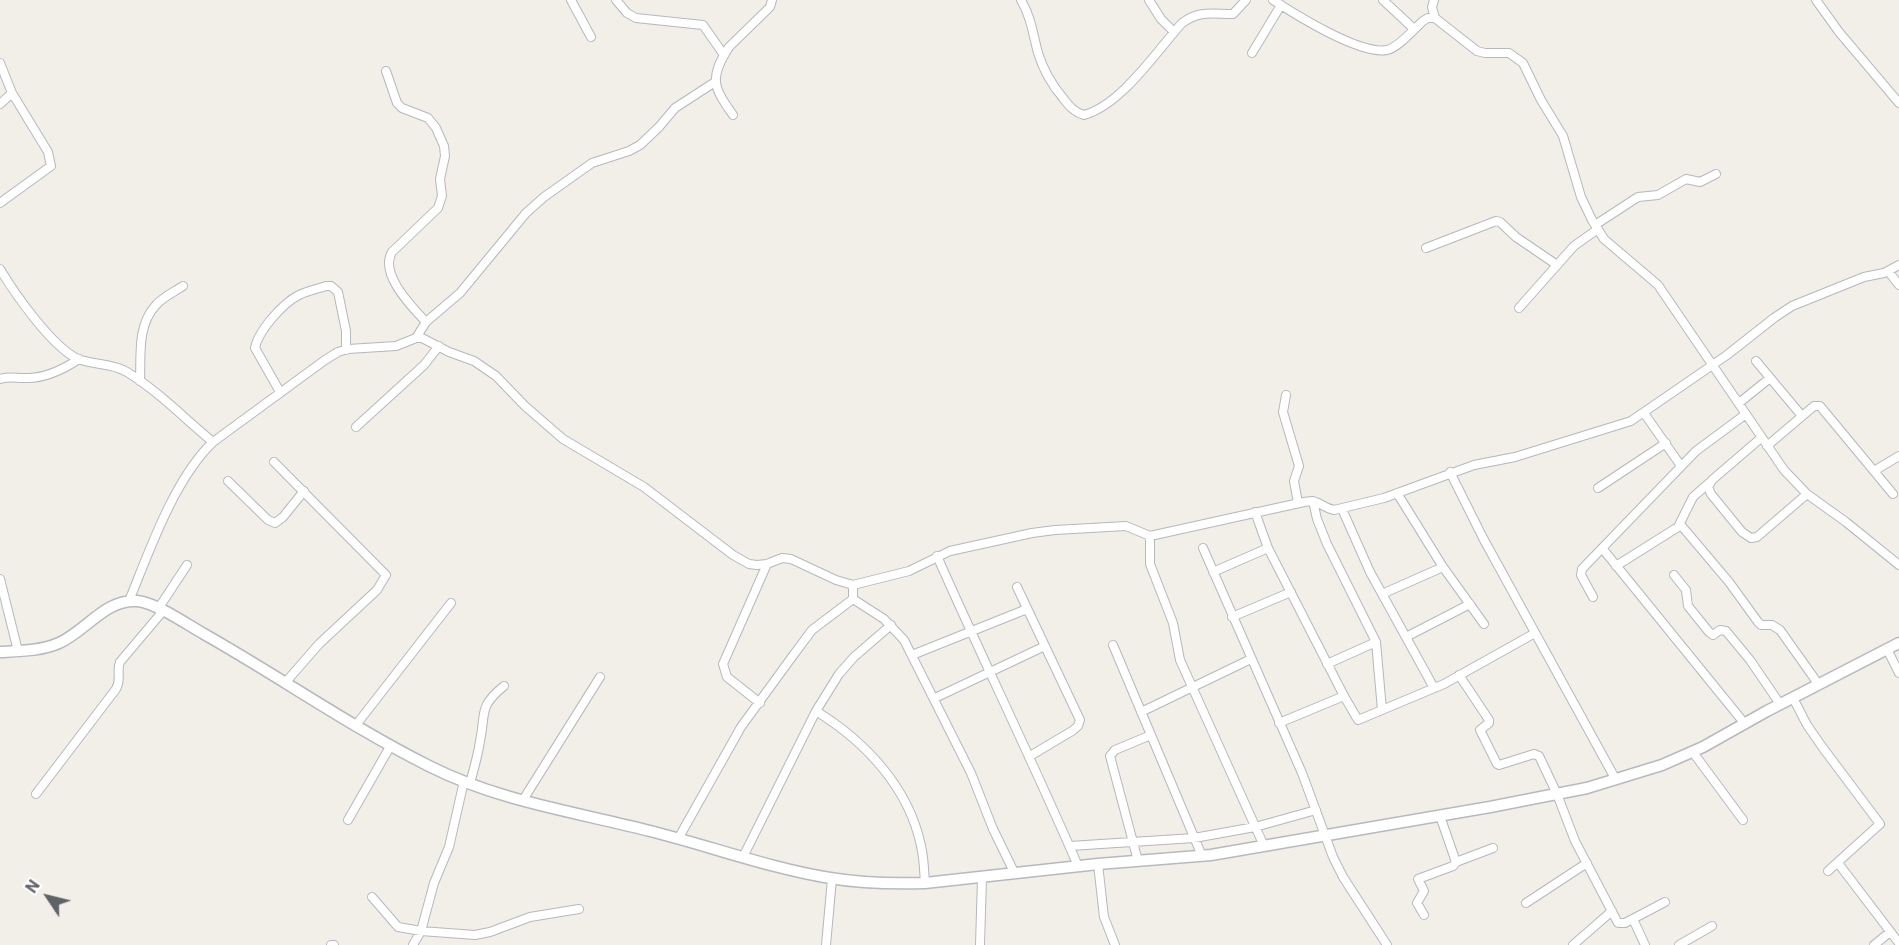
<!DOCTYPE html>
<style>
body{margin:0}
#map{position:relative;width:1899px;height:945px;overflow:hidden;background:#f1efe8;font-family:Roboto,sans-serif}
canvas{display:block}
.north{position:absolute;left:18px;top:867px;width:60px;height:60px;-webkit-text-stroke:4px #fff;paint-order:stroke;rotate:305deg;font-size:16px;font-weight:700;line-height:24px;text-align:center;color:#5f6368}
.north::after{content:'';display:block;margin:auto;width:21px;height:27px;background:#5f6368;clip-path:polygon(50% 0,100% 100%,50% 72%,0 100%)}
</style>
<div id="map">
<canvas width="1899" height="945"></canvas>
<div class="north">N</div>
</div>
<script>
const c = document.querySelector('canvas').getContext('2d');
c.lineJoin = 'round';
function strokePath(path, color, width, dash) {
  c.strokeStyle = color;
  c.lineWidth = width;
  c.lineCap = dash ? 'butt' : 'round';
  c.setLineDash(dash || []);
  c.stroke(path);
}
const street = new Path2D(`
 M571,0L591,37
 M616,0L627,13L636,18L703,25L724,55
 M1021,0C1031,17 1033,34 1038,53C1043,69 1052,85 1063,98C1069,106 1074,112 1084,115C1121,105 1156,52 1182,23C1200,10 1212,14 1233,14L1246,0
 M1149,0L1161,19L1174,32
 M1273,0C1296,15 1360,55 1387,50C1398,48 1415,28 1423,21L1428,18H1435L1477,51L1485,53H1509L1523,63L1541,100L1563,136L1581,197L1592,220L1604,239L1658,285L1784,470L1807,494L1846,522L1899,565
 M1383,0L1414,29
 M1434,0L1432,7L1435,18
 M1816,0L1839,32L1899,103
 M1252,53L1281,5
 M0,63L12,93L48,152L51,166L0,203
 M386,71L397,103L402,108L428,118L436,128L444,146L445,156L440,179L442,196L438,208L392,252C379,274 412,307 426,322
 M0,104L12,93
 M733,115C713,87 709,78 729,47L770,7L772,0
 M1595,225L1638,197L1658,195L1686,179L1700,182L1716,174
 M1426,248L1496,221L1500,222L1516,237L1557,265
 M0,269C15,294 52,347 78,359C94,365 112,363 127,372C158,391 185,419 213,442
 M1888,271L1899,285
 M1519,308L1574,246L1598,229
 M416,338L426,322L460,293L526,213L544,197L592,163L629,151L640,145L659,127L675,108L715,82
 M1756,361L1802,416
 M0,379C9,376 15,378 24,378C43,379 64,369 79,359
 M140,381C141,356 137,325 156,305C163,297 174,292 183,286
 M280,392L255,348C258,331 283,303 299,295C307,291 317,289 326,286H331L338,292L346,331V350
 M1286,395L1283,412L1299,466L1294,481L1298,503
 M1739,403L1770,378
 M1644,413L1681,466
 M356,427L424,365L439,346
 M1761,438L1712,480L1708,487L1711,494L1742,532L1751,538L1757,537L1807,494
 M1767,446L1814,406H1820L1893,494
 M274,462L386,575L377,590L319,644L285,683
 M1874,471L1899,456
 M1450,472L1483,538L1616,780
 M228,481L268,520L275,523L283,517L304,491
 M1598,488L1666,443
 M1397,493L1443,567L1484,624
 M1313,501L1317,519L1327,544L1376,642L1382,710
 M1342,509L1370,572L1434,688
 M1255,512L1268,548L1344,696L1358,720L1444,684L1535,633
 M1680,524L1729,582L1758,622L1761,625H1772L1780,630L1819,685
 M1150,536V564L1173,623L1180,660L1264,846
 M1203,548L1302,773L1333,857L1343,877L1387,945
 M1602,548L1745,724
 M937,556C983,660 1033,762 1078,866
 M1616,566L1678,527L1693,497L1709,483
 M1213,572L1268,548
 M1674,575L1686,590L1688,606L1709,632L1713,635L1720,630L1726,631L1750,660L1780,704
 M0,579L18,651
 M853,585V599L884,619L904,640L971,773L993,829L1015,874
 M1017,587L1080,720L1078,726L1072,731L1030,756
 M1382,594L1443,567
 M1593,597L1581,575L1582,569L1696,451L1746,414
 M129,601C149,552 174,479 213,442L325,360L338,352L348,349L396,346L416,338H422L449,352L474,361L496,376L525,406L563,439L644,487L733,555L749,564L757,565L767,564L782,558L791,559L836,580L853,585L909,571L950,551L1032,533L1055,530L1126,526L1150,536L1304,502C1320,499 1320,507 1334,510L1384,498L1474,465L1515,457L1631,421L1727,355L1774,318L1792,306L1864,277L1884,273L1899,265
 M158,609L187,565
 M1232,617L1291,592
 M1406,637L1470,604
 M1113,645L1202,856
 M1887,649L1899,673
 M912,655L1027,609
 M1327,664L1376,642
 M1459,675L1489,720V723L1480,730L1497,764L1499,765L1534,754L1539,756L1557,794L1575,841L1618,923H1625L1665,902
 M935,698L1045,646
 M1793,698L1807,725L1823,748L1880,824L1828,871
 M760,703L727,677L723,664L767,564
 M816,711C866,742 909,788 921,846C924,858 924,871 925,883
 M1141,712L1251,659
 M1279,723L1344,696
 M356,725L451,603
 M1692,751L1743,820
 M470,783C474,769 478,755 480,741C486,713 478,707 504,686
 M36,794L116,689C122,679 116,671 120,662L163,611
 M523,800L600,677
 M348,820L391,745
 M678,839L741,727L789,661L812,630L853,599
 M1070,846L1194,838L1255,827L1316,810
 M743,857L816,711L839,674L854,657L891,625
 M1138,861L1110,756L1115,750L1151,735
 M1456,862L1493,848
 M1838,863L1899,943
 M1098,864L1104,917L1115,945
 M372,897L398,927L421,931L475,935L490,932L530,917L579,909
 M1526,903L1587,863
 M1424,915L1417,903L1424,891L1418,879L1453,866L1456,862L1440,816
 M1633,919L1645,945
 M331,945H334
 M413,945L421,931L434,883L449,847L464,781
 M826,945L832,879
 M980,945L982,878
 M1573,945L1612,911
 M1679,945L1712,926
 M1874,945L1890,932`);
const secondary = new Path2D(`
 M0,652C19,651 41,651 59,643C86,631 105,599 137,601C157,603 186,624 204,634C280,677 351,727 429,766C498,801 576,812 650,831C710,846 769,868 830,878C860,883 893,884 925,883L1098,864L1211,855L1490,807L1587,788L1662,765L1703,747L1767,711L1899,643`);
strokePath(street, '#b5b8bc', 10);
strokePath(secondary, '#b6babf', 13);
strokePath(street, '#fff', 8);
strokePath(secondary, '#fff', 10);
</script>
